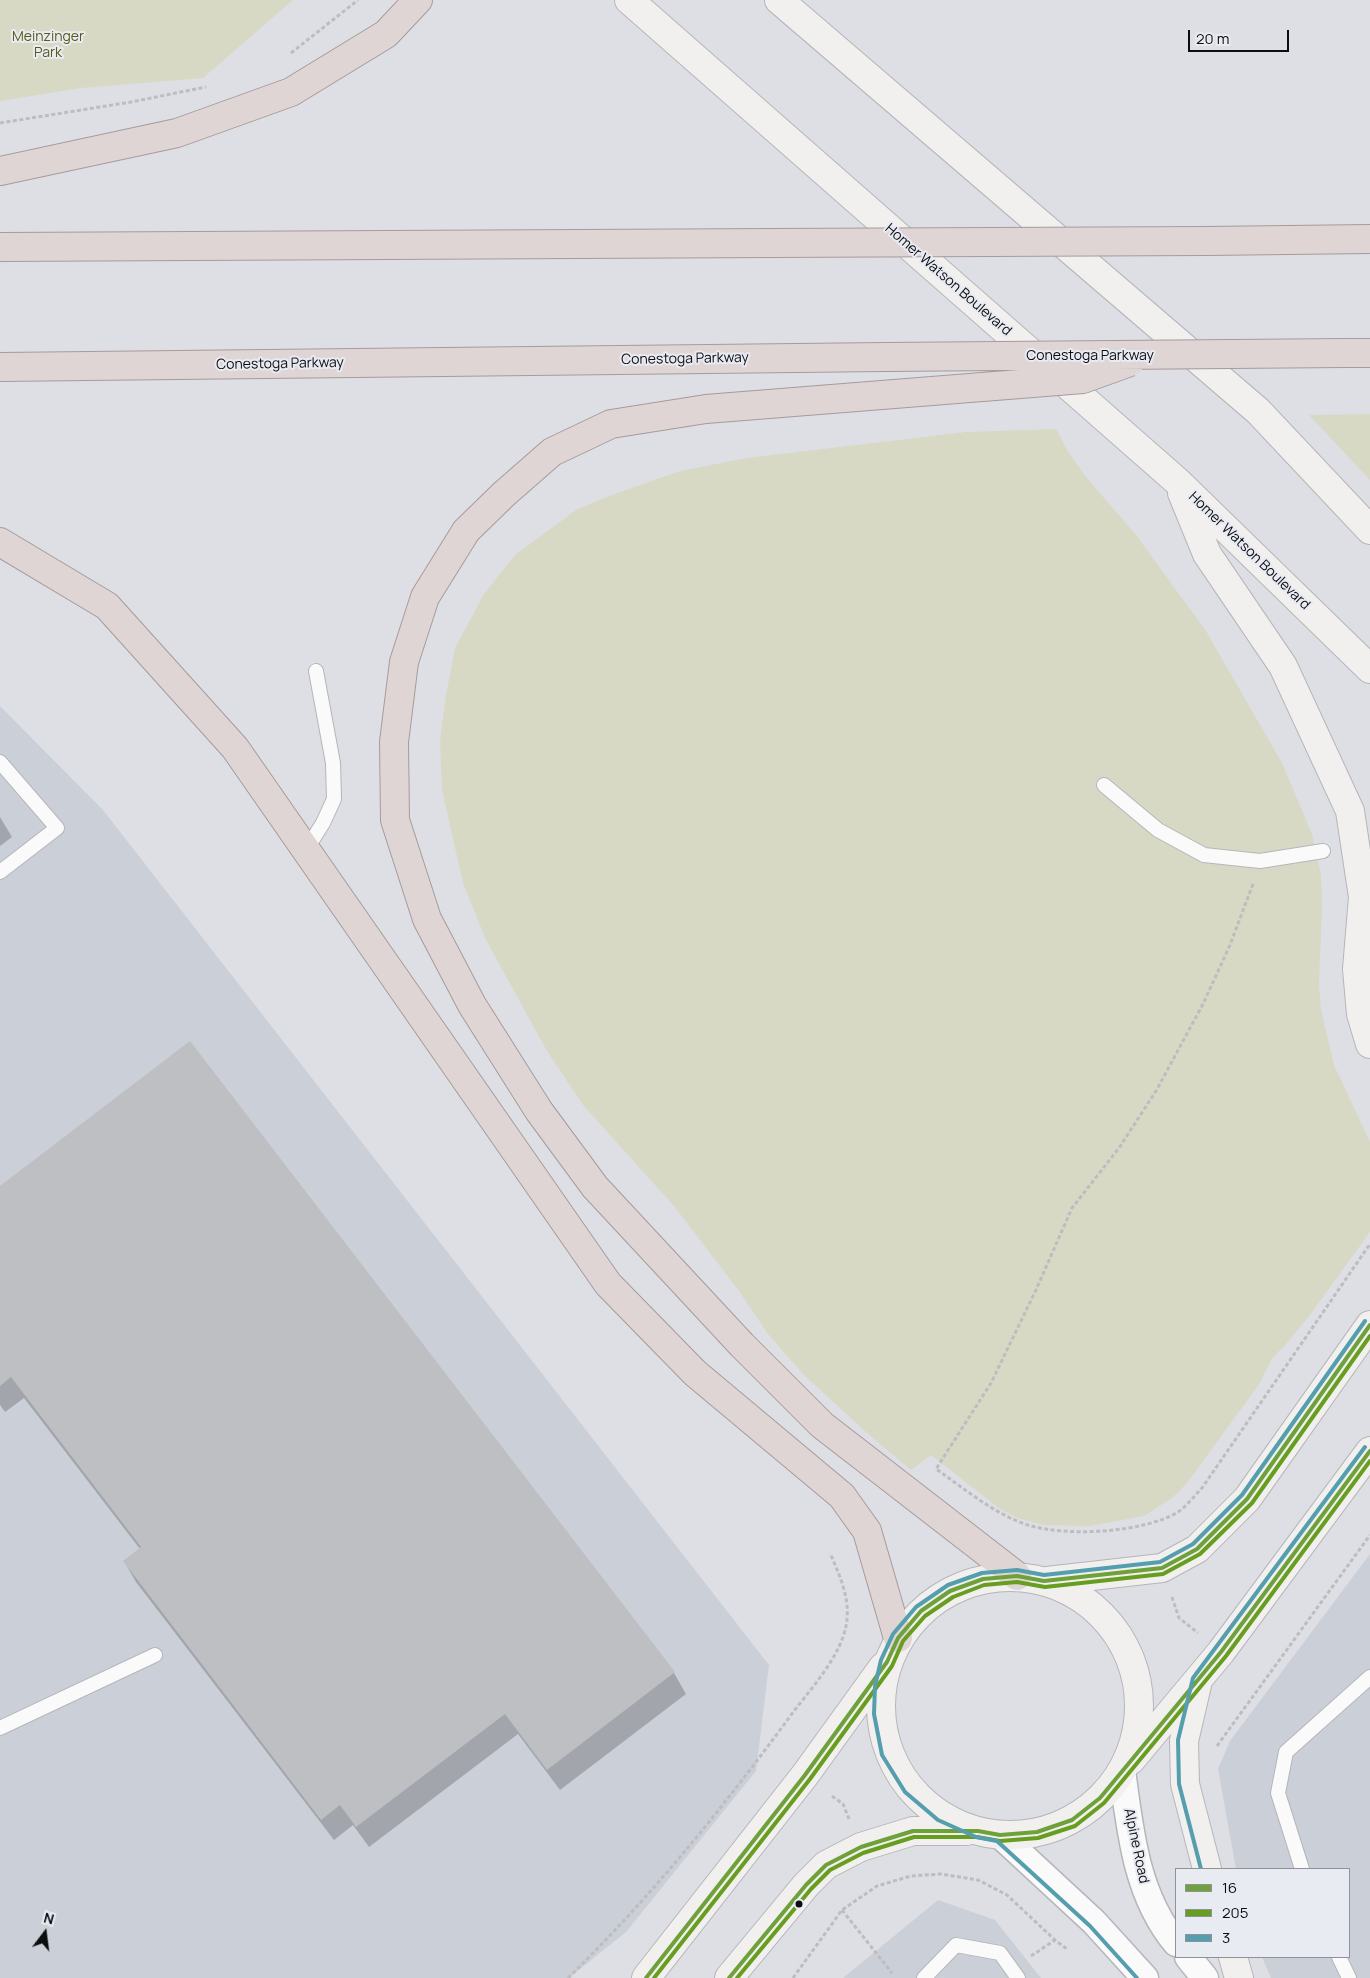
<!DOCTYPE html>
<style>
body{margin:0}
#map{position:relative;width:1370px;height:1978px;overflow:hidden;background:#dedfe4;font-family:Manrope,sans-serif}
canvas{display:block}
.legend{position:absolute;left:1175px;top:1868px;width:175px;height:90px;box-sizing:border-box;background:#e9ebf3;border:1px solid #919298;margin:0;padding:6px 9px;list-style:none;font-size:15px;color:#0c0d0f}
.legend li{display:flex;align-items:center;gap:10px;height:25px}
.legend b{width:25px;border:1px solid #919298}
.north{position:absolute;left:20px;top:1908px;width:50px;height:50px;-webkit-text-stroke:4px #e9ebf3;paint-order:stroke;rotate:15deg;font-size:14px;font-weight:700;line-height:20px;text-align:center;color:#0c0d0f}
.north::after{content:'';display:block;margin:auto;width:18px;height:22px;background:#0c0d0f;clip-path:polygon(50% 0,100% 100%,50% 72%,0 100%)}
.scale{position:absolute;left:1188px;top:30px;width:101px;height:22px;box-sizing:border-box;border:2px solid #0c0d0f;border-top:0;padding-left:6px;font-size:15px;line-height:18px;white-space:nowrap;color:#0c0d0f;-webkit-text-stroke:4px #e9ebf3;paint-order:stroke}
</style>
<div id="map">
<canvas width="1370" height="1978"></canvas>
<ul class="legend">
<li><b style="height:6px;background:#6fa13a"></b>16</li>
<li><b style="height:6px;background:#689e20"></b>205</li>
<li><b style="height:6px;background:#549eae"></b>3</li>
</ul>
<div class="north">N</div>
<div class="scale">20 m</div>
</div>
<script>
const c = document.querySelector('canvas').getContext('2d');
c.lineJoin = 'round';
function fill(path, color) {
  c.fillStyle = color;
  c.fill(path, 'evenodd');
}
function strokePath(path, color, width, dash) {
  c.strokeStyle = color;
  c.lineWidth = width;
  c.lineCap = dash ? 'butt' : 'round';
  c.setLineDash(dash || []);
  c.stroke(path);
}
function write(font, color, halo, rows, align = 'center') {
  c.font = font + ' Manrope,sans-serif';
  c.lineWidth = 4;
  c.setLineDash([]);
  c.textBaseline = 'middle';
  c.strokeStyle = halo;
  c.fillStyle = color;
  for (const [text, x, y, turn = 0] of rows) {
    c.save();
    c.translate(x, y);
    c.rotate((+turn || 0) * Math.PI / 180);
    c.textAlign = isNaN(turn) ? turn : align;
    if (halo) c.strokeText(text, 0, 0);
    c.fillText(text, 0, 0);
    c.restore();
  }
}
fill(new Path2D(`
 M0,706L103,810L769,1665L756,1771L626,1932L569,1978H0Z
 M1370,1554V1978H1271L1262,1957H1349V1869H1236L1218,1769L1230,1741Z
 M938,1900L995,1920L1041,1978H843Z`), '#cbcfd8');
fill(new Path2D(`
 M0,0H293L203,78L81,88L0,101Z
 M1370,414V480L1309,415Z
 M1056,429L1067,450L1086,477L1136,535L1206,631L1282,763L1312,834L1321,875L1322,907L1319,983L1321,1010L1334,1065L1370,1142V1232L1309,1316L1287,1343L1272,1358L1260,1383L1187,1483L1172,1498L1144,1516L1090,1526L1043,1525L1017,1518L999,1508L931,1455L911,1470L866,1432L803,1374L768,1334L739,1291L674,1206L583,1105L547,1051L486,940L463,883L442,790L440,741L446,695L455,648L484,594L515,555L576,510L609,496L680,471L747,458L966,432Z`), '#d7d9c4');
fill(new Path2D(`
 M0,817L12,837L0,846Z
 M190,1043L674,1673L686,1694L560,1790L518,1734L369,1847L353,1825L334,1840L136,1582L124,1561L140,1549L24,1398L5,1412L0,1405V1188Z`), '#0003');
fill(new Path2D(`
 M190,1041L675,1672L547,1770L505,1714L356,1827L340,1805L321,1820L123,1561L141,1547L11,1377L0,1386V1186Z`), '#bebfc2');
const service = new Path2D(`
 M0,762L57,828L0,872
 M1104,785L1158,830L1204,855L1260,861L1323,851
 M306,850L323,823L334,799L333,763L316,671
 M0,1728L155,1655
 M1302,1869L1278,1793L1286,1752L1370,1677
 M1339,1957L1349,1978
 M924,1978L956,1945L1000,1953L1018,1978`);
const minor = new Path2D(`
 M1122,1770C1130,1830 1136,1895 1176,1943
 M1000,1835L1094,1922L1145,1978
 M1188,1957L1205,1978`);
const secondary = new Path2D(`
 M629,0L1178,482L1370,669
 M779,0L1258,411L1370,530
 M1182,493L1207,554L1283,666L1350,811L1363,897L1357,969L1361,1014L1370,1044
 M881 1706a129 129 0 1 1 258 0a129 129 0 1 1-258 0Z
 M1047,1581L1162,1568L1197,1549L1247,1499L1370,1325
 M1197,1685L1184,1741L1185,1784L1207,1869
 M1131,1760L1221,1652L1370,1451
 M1233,1957L1239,1978
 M646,1978L805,1775L883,1667
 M729,1978L806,1885L826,1865L861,1847L913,1831H967`);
const motorway = new Path2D(`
 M0,171L177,133L291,92L386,34L418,0
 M1206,241L1370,239
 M0,247L772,243
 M1345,353H1370
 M0,367L885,357
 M932,391L706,409L611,424L552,452L504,494L466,531L425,597L404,662L394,742L395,820L427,919L472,1005L539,1111L595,1187L742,1345L822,1425L1017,1576
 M0,542L107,606L235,748L608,1284L695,1373L842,1496L867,1531L898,1638`);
strokePath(service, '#b5b6b9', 16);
strokePath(minor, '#b5b6b9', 29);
strokePath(secondary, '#b5b6b9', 30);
strokePath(motorway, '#a59b9b', 30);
strokePath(new Path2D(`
 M291,53L358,0
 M0,123L131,102L206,87
 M1253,884L1230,945L1203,1004L1156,1091L1119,1148L1072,1208L1035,1292L991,1383L936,1469C965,1489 994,1514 1028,1525C1066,1537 1143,1533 1178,1512C1187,1506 1195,1495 1202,1488L1370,1244
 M1172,1597L1179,1618L1198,1633
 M1217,1746L1370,1535
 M832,1796L843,1804L849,1819
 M842,1910L892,1973
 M1031,1956L1055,1940
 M568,1978C650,1898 723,1808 791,1715C809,1691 833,1665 843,1637C854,1606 842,1581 830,1553
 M793,1978L842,1910L877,1886L911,1876L941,1874L978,1880L1007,1895L1055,1940L1067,1949`), '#bdbdbf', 3, [4, 2.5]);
strokePath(service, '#fafafb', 14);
strokePath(minor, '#fafafb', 26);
strokePath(secondary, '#f2efef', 28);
strokePath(motorway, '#dfd5d5', 28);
const motorwayBridge = new Path2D(`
 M772,243L1206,241
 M885,357L1345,353
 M932,391L1083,379L1130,362`);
strokePath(motorwayBridge, '#a59b9b', 30, []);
strokePath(motorwayBridge, '#dfd5d5', 28);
strokePath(new Path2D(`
 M646,1978L805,1775L887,1662L898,1638L921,1611L950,1591L983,1579L1017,1576L1044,1581L1162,1568L1197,1549L1247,1499L1370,1325
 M729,1978L806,1885L826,1865L861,1847L913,1831H978L1000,1835L1037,1832L1072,1820L1100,1798L1221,1652L1370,1451`), '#6fa13a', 4);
strokePath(new Path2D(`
 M654,1978L810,1779L892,1666L903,1641L925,1616L953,1597L984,1585L1017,1582L1045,1587L1163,1574L1200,1554L1252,1503L1370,1336
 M737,1978L811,1889L830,1870L863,1853L914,1837H977L1000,1841L1038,1838L1075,1826L1104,1803L1226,1656L1370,1461`), '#689e20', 4);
strokePath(new Path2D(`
 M1201,1869L1179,1784L1178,1740L1193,1678L1365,1447
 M1137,1978L1090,1926L997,1841L976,1837L938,1820L905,1792L882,1755L874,1714L875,1686L881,1660L893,1634L916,1607L948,1585L982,1573L1017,1570L1044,1575L1160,1562L1193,1544L1242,1495L1365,1321`), '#549eae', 4);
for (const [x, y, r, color] of [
 [799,1904,4.5,"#0c0d0f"]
]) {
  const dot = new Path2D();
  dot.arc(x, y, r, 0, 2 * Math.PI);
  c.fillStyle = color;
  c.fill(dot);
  strokePath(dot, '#e9ebf3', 2);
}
write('14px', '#595c16', '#e9ebf3', [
 ["Meinzinger",48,37],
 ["Park",48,53]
]);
write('14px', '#0c0d0f', '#e9ebf3', [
 ["Homer Watson Boulevard",948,280,41],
 ["Conestoga Parkway",1090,356],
 ["Conestoga Parkway",685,359,-1],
 ["Conestoga Parkway",280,364,-1],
 ["Homer Watson Boulevard",1249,551,44],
 ["Alpine Road",1136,1846,78]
]);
</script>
